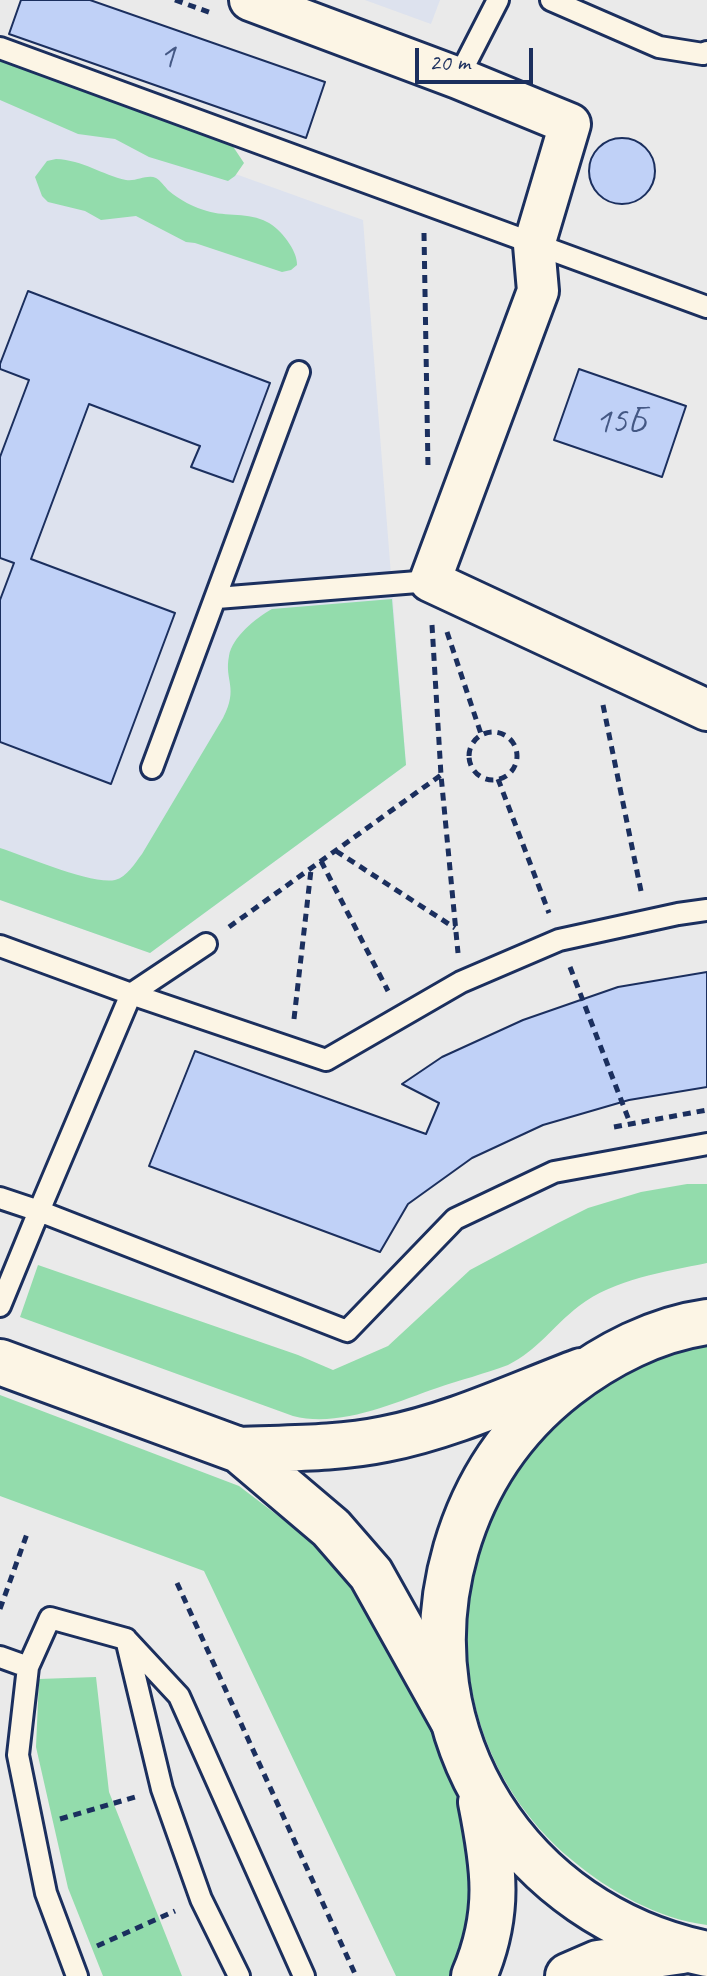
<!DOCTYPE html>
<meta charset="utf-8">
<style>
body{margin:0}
#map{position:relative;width:707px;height:1976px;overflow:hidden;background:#eaeaea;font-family:Caveat,sans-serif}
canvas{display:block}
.scale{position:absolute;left:415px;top:48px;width:118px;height:36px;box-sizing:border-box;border:4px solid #1b2f5e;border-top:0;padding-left:10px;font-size:24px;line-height:28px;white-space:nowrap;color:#1b2f5e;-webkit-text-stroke:6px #fcf5e5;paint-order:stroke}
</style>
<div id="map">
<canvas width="707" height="1976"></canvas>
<div class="scale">20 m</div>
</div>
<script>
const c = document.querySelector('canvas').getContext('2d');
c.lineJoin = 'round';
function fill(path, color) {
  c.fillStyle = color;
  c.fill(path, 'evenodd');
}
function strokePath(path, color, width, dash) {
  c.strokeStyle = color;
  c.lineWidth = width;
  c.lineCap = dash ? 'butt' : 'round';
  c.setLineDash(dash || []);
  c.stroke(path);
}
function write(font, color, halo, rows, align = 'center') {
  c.font = font + ' Caveat,sans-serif';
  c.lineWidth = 6;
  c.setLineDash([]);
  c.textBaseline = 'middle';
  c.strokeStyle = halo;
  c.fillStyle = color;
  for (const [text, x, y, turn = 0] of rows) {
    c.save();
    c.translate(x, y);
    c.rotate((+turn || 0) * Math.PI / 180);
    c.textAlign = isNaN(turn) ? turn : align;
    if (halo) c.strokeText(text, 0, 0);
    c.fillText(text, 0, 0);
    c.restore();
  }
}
fill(new Path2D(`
 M365,0H440L431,24Z
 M0,89L363,220L406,765L150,953L0,900Z`), '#dde2ee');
fill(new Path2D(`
 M0,55L230,142L244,163L235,176L228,181L149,157L115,139L78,134L0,100Z
 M56,159C83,160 102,175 126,180C136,182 147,174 156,178C160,180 165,187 169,191C178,199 195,208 207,211C226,217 249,212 267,222C280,228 298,251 297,265L291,270L282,272L195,243L186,242L136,216L101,220L85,211L48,202L42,196L35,177L47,161Z
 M392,599L406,765L150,953L0,900V848C25,856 92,885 115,880C127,877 135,863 142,854L223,718C239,687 224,681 229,656C232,637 256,618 272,609Z
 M687,1184H707V1263C664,1272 614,1279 579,1306C553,1326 538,1350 508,1365C484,1374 460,1380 437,1388C393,1403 340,1428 293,1416L20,1317L38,1265L298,1355L333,1370L388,1346L470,1270L558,1223L588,1208L641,1192Z
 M707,1346V1925C658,1919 609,1891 572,1860C384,1702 461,1389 707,1346Z
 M0,1395L239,1486L315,1544L350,1583L378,1625L431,1720L460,1800L475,1899L455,1976H396L204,1571L0,1496Z
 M96,1677L109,1792L182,1976H103L68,1888L36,1747L39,1679Z`), '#93dcac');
const building = new Path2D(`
 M21,0H90L325,82L306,138L9,34Z
 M589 171a33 33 0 1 1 66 0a33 33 0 1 1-66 0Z
 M28,291L270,383L233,482L191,467L200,446L89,404L31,559L175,613L111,784L0,742V600L14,563L0,558V457L29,380L0,369V364Z
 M579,369L686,406L662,477L554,440Z
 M707,972V1087L629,1100L543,1125L472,1158L408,1204L380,1252L149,1166L195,1051L426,1134L439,1103L402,1084L442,1057L523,1020L618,987Z`);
fill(building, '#c0d1f7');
strokePath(building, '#1b2f5e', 2);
const lane = new Path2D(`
 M551,0L659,47L703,54L707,52
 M0,48L707,307
 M458,78L498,0
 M217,598L430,581
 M152,768L299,372
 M206,944L131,994L39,1211L347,1331L455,1219L554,1172L707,1144
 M0,946L131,994L326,1060L461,982L559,940L678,914L707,910
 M0,1198L39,1211L0,1306
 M126,1639L179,1696L304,1976
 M0,1657L28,1667
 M77,1976L46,1893L18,1755L28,1667L50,1618L126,1639L162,1789L201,1899L239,1976`);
const street = new Path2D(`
 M250,0L458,78L570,124L534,245L538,291L430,581L707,710`);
const secondary = new Path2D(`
 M0,1362L239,1450L331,1528L371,1574L452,1719
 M239,1450C287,1448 337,1449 385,1439C452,1426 517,1395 581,1371`);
const primary = new Path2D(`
 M707,1322C656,1329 606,1355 566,1386C512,1428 475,1484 456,1549C402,1735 520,1916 707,1954
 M474,1976C501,1913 494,1867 481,1802
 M568,1976L598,1963L682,1951`);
strokePath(lane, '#1b2f5e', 26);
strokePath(street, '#1b2f5e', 46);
strokePath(secondary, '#1b2f5e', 50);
strokePath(primary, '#1b2f5e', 50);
strokePath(new Path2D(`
 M175,0L214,14
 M424,233L428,467
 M432,625L441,775L458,953
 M447,632L481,734
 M603,705L641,891
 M469 756a24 24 0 1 1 48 0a24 24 0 1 1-48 0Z
 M498,779L549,913
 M336,851L455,928
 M321,861L388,991
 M229,927L441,775
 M570,967L630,1123
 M294,1019L311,870
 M614,1127L707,1110
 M177,1583L356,1976
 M0,1609L28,1531
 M60,1819L135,1797
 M97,1946L175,1911`), '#1b2f5e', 5, [8, 6]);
strokePath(lane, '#fcf5e5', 20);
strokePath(street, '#fcf5e5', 40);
strokePath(secondary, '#fcf5e5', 44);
strokePath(primary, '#fcf5e5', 44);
write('36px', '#445884', null, [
 ["1",167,58],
 ["15Б",620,423]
]);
</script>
